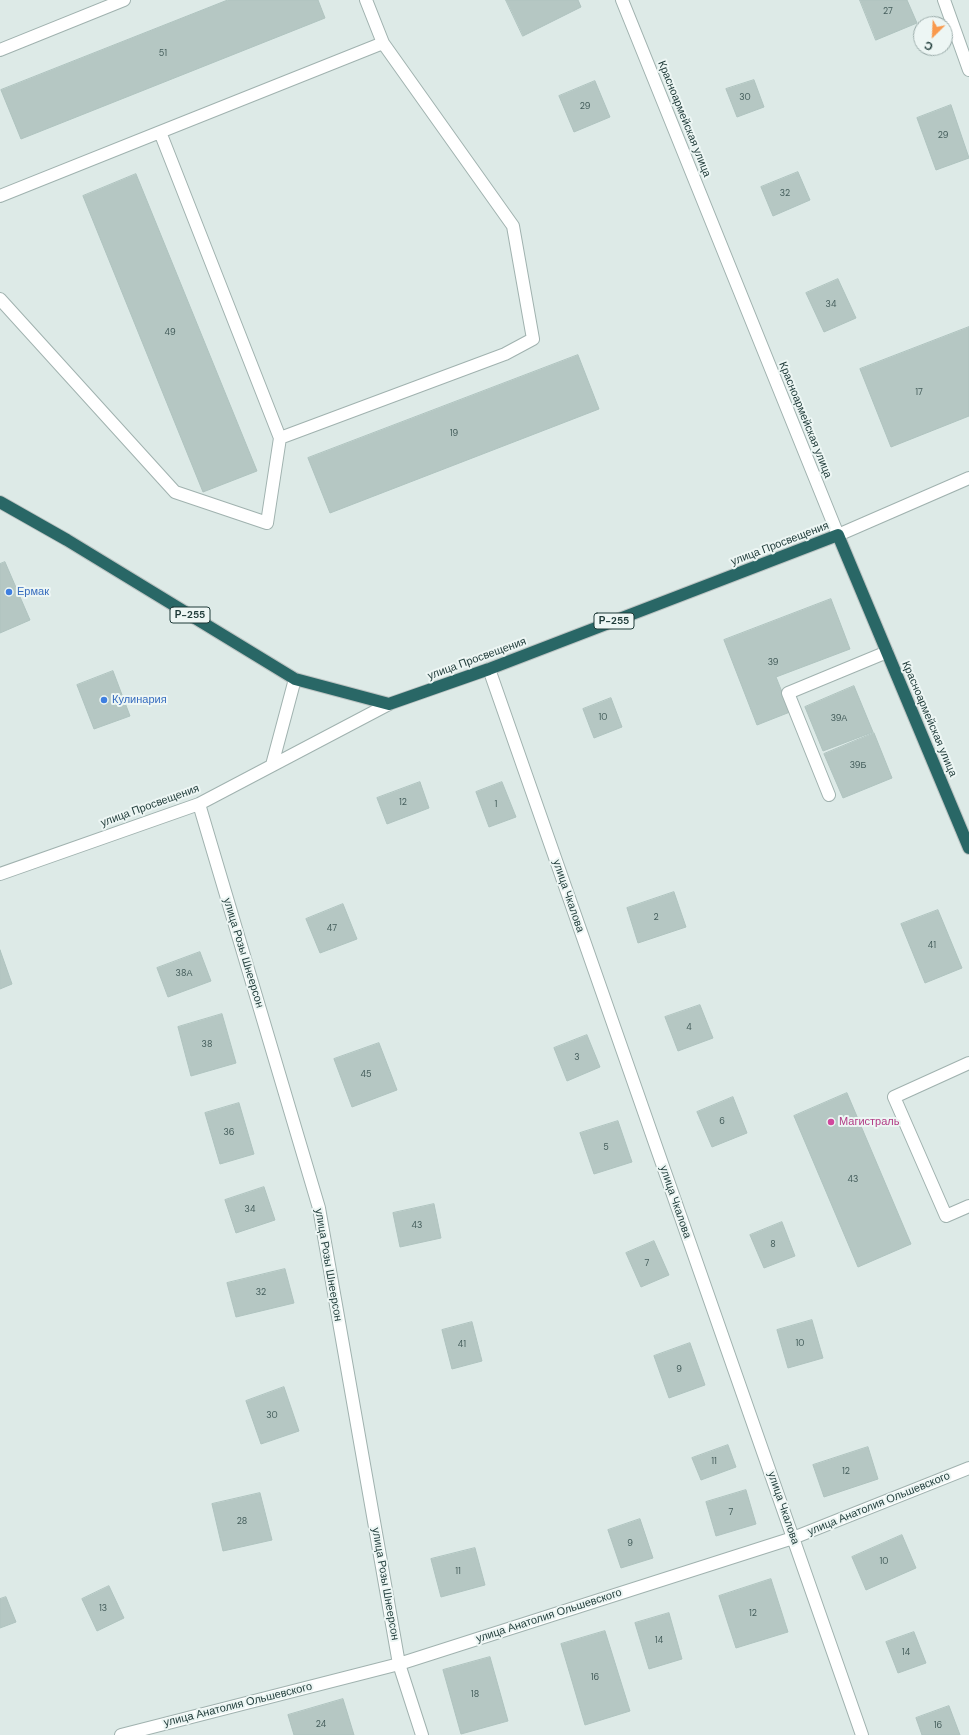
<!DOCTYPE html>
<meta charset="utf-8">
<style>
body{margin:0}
#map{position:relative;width:969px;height:1735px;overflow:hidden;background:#ddeae7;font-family:"DM Sans",sans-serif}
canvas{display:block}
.north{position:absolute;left:913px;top:16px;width:40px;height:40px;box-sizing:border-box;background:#edf6f4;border:1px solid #9aaba9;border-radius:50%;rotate:204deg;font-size:11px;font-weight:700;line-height:16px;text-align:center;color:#1e3a38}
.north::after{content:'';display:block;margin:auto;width:14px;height:18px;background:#f9994c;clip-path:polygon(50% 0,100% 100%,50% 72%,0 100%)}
</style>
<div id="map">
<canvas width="969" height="1735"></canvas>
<div class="north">С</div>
</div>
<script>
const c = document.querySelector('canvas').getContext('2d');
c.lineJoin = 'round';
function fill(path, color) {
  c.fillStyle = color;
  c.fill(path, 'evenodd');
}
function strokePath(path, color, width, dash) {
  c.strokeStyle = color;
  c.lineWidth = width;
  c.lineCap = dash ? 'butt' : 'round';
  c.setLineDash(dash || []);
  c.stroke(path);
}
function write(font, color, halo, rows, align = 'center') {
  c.font = font + ' "DM Sans",sans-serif';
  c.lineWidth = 4;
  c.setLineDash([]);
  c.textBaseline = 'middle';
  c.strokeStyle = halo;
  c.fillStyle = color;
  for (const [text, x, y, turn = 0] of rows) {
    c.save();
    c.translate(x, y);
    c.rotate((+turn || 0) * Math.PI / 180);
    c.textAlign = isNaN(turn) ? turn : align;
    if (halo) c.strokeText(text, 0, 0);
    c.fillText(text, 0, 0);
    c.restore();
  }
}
const building = new Path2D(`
 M228,0H318L325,18L21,139L1,90Z
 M506,0H578L581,7L523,36Z
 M860,0H907L917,23L876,40Z
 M754,80L764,107L737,117L726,89Z
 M595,81L610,117L574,132L559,96Z
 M951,105L969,158L936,170L917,118Z
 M798,172L810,200L773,216L761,187Z
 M136,174L257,471L203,492L83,196Z
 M838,279L856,318L824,332L806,293Z
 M969,327V416L891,447L860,369Z
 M578,355L599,409L330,513L308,458Z
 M5,562L30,620L0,633V564Z
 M831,599L850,649L776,677L790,712L757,725L724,640Z
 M113,671L130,716L94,729L77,685Z
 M854,686L873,732L823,751L805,707Z
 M611,698L622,727L594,738L583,709Z
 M874,733L892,778L843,798L824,754Z
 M420,782L429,808L387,824L377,798Z
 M502,782L516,817L489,827L476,792Z
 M674,892L686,927L638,943L627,908Z
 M343,904L357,939L320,953L306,919Z
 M938,910L962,968L925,983L901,924Z
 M0,950L12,984L0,989Z
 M200,952L211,981L168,997L157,968Z
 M700,1005L713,1038L678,1051L665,1017Z
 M222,1014L236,1063L191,1076L178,1027Z
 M587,1035L600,1067L567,1081L554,1048Z
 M379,1043L397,1090L352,1107L334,1059Z
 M847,1093L911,1244L858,1267L794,1116Z
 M733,1097L747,1133L712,1147L697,1112Z
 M239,1103L254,1154L220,1164L205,1113Z
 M618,1121L632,1162L594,1174L580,1133Z
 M264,1187L275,1220L236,1233L225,1200Z
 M434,1204L441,1238L400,1247L393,1213Z
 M782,1222L795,1256L764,1268L750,1235Z
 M654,1241L669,1275L641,1287L626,1253Z
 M285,1269L294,1303L236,1317L227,1283Z
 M812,1320L823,1358L788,1368L777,1330Z
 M472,1322L482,1361L452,1369L442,1330Z
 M690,1343L705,1385L669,1398L654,1356Z
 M284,1387L299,1431L261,1444L246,1401Z
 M728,1445L736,1467L701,1480L692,1458Z
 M868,1447L878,1479L824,1497L813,1465Z
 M746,1490L756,1524L716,1536L706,1502Z
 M260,1493L272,1540L223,1551L212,1504Z
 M640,1519L653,1558L621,1568L608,1530Z
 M902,1535L916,1568L866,1590L852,1557Z
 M475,1548L485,1585L441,1597L431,1559Z
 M771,1579L788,1632L736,1648L719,1596Z
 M109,1586L124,1618L97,1631L82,1599Z
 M6,1597L16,1622L0,1628V1599Z
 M669,1613L682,1659L649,1669L635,1623Z
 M605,1631L630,1711L585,1725L561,1644Z
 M914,1632L926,1663L898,1673L886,1642Z
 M490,1657L508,1721L461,1734L443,1670Z
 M343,1699L354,1735H294L288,1715Z
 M949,1706L960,1735H922L916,1718Z`);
fill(building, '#b5c7c3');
strokePath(building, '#afc3bf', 1);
const minor = new Path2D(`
 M622,0L838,535L969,478
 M944,0L969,70
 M0,50L124,0
 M160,132L383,43L366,0
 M0,196L160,132L280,438L505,354L533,339L513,226L383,43
 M0,299L175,492L267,523L280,438
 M489,669L862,1735
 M272,765L295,679
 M829,795L788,693L887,652
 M199,804L319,1208L399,1664L422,1735
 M0,874L199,804L389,704
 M969,1063L894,1097L946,1216L969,1206
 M121,1735L399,1664L793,1538L969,1468`);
const highway = new Path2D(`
 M0,502L67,540L295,679L389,704L489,669L838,535L969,848`);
strokePath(minor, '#a0b2af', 14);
strokePath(highway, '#bcc4c3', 14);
strokePath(minor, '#fff', 12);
strokePath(highway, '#296766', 12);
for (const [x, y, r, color] of [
 [9,592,4,"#3f7fe0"],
 [104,700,4,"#3f7fe0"],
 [831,1122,4,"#d1479c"]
]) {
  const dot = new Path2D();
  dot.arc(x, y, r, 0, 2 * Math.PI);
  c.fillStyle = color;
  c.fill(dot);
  strokePath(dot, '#edf6f4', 1.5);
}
write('9px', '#445d5b', null, [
 ["27",888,12],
 ["51",163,54],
 ["30",745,98],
 ["29",585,107],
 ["29",943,136],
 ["32",785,194],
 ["34",831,305],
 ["49",170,333],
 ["17",919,393],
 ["19",454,434],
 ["39",773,663],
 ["10",603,718],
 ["39А",839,719],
 ["39Б",858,766],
 ["12",403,803],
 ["1",496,805],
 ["2",656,918],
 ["47",332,929],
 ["41",932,946],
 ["38А",184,974],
 ["4",689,1028],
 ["38",207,1045],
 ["3",577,1058],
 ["45",366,1075],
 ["6",722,1122],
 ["36",229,1133],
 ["5",606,1148],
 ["43",853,1180],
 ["34",250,1210],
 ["43",417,1226],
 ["8",773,1245],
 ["7",647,1264],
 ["32",261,1293],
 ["10",800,1344],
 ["41",462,1345],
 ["9",679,1370],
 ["30",272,1416],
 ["11",714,1462],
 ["12",846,1472],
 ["7",731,1513],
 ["28",242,1522],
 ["9",630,1544],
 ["10",884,1562],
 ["11",458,1572],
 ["13",103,1609],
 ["12",753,1614],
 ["14",659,1641],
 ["14",906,1653],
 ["16",595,1678],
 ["18",475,1695],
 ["24",321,1725],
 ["16",938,1726]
]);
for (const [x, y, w] of [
 [190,615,40],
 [614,621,40]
]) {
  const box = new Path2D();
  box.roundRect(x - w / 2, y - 8, w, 16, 3);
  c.fillStyle = '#edf6f4';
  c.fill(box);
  strokePath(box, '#1e3a38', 1);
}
write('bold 10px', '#1e3a38', null, [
 ["Р-255",190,615],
 ["Р-255",614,621]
]);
write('11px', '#1e3a38', '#edf6f4', [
 ["Красноармейская улица",684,119,68],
 ["Красноармейская улица",805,420,68],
 ["улица Просвещения",780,544,-21],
 ["улица Просвещения",477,659,-20],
 ["Красноармейская улица",929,719,67],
 ["улица Просвещения",150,806,-20],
 ["улица Чкалова",568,896,71],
 ["улица Розы Шнеерсон",243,953,73],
 ["улица Чкалова",675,1202,71],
 ["улица Розы Шнеерсон",328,1265,80],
 ["улица Анатолия Ольшевского",879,1504,-22],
 ["улица Чкалова",783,1508,71],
 ["улица Розы Шнеерсон",385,1584,80],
 ["улица Анатолия Ольшевского",549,1616,-18],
 ["улица Анатолия Ольшевского",238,1705,-14]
]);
write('11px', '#366cbe', '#edf6f4', [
 ["Ермак",17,592],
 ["Кулинария",112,700]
], 'left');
write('11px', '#b23c85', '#edf6f4', [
 ["Магистраль",839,1122]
], 'left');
</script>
